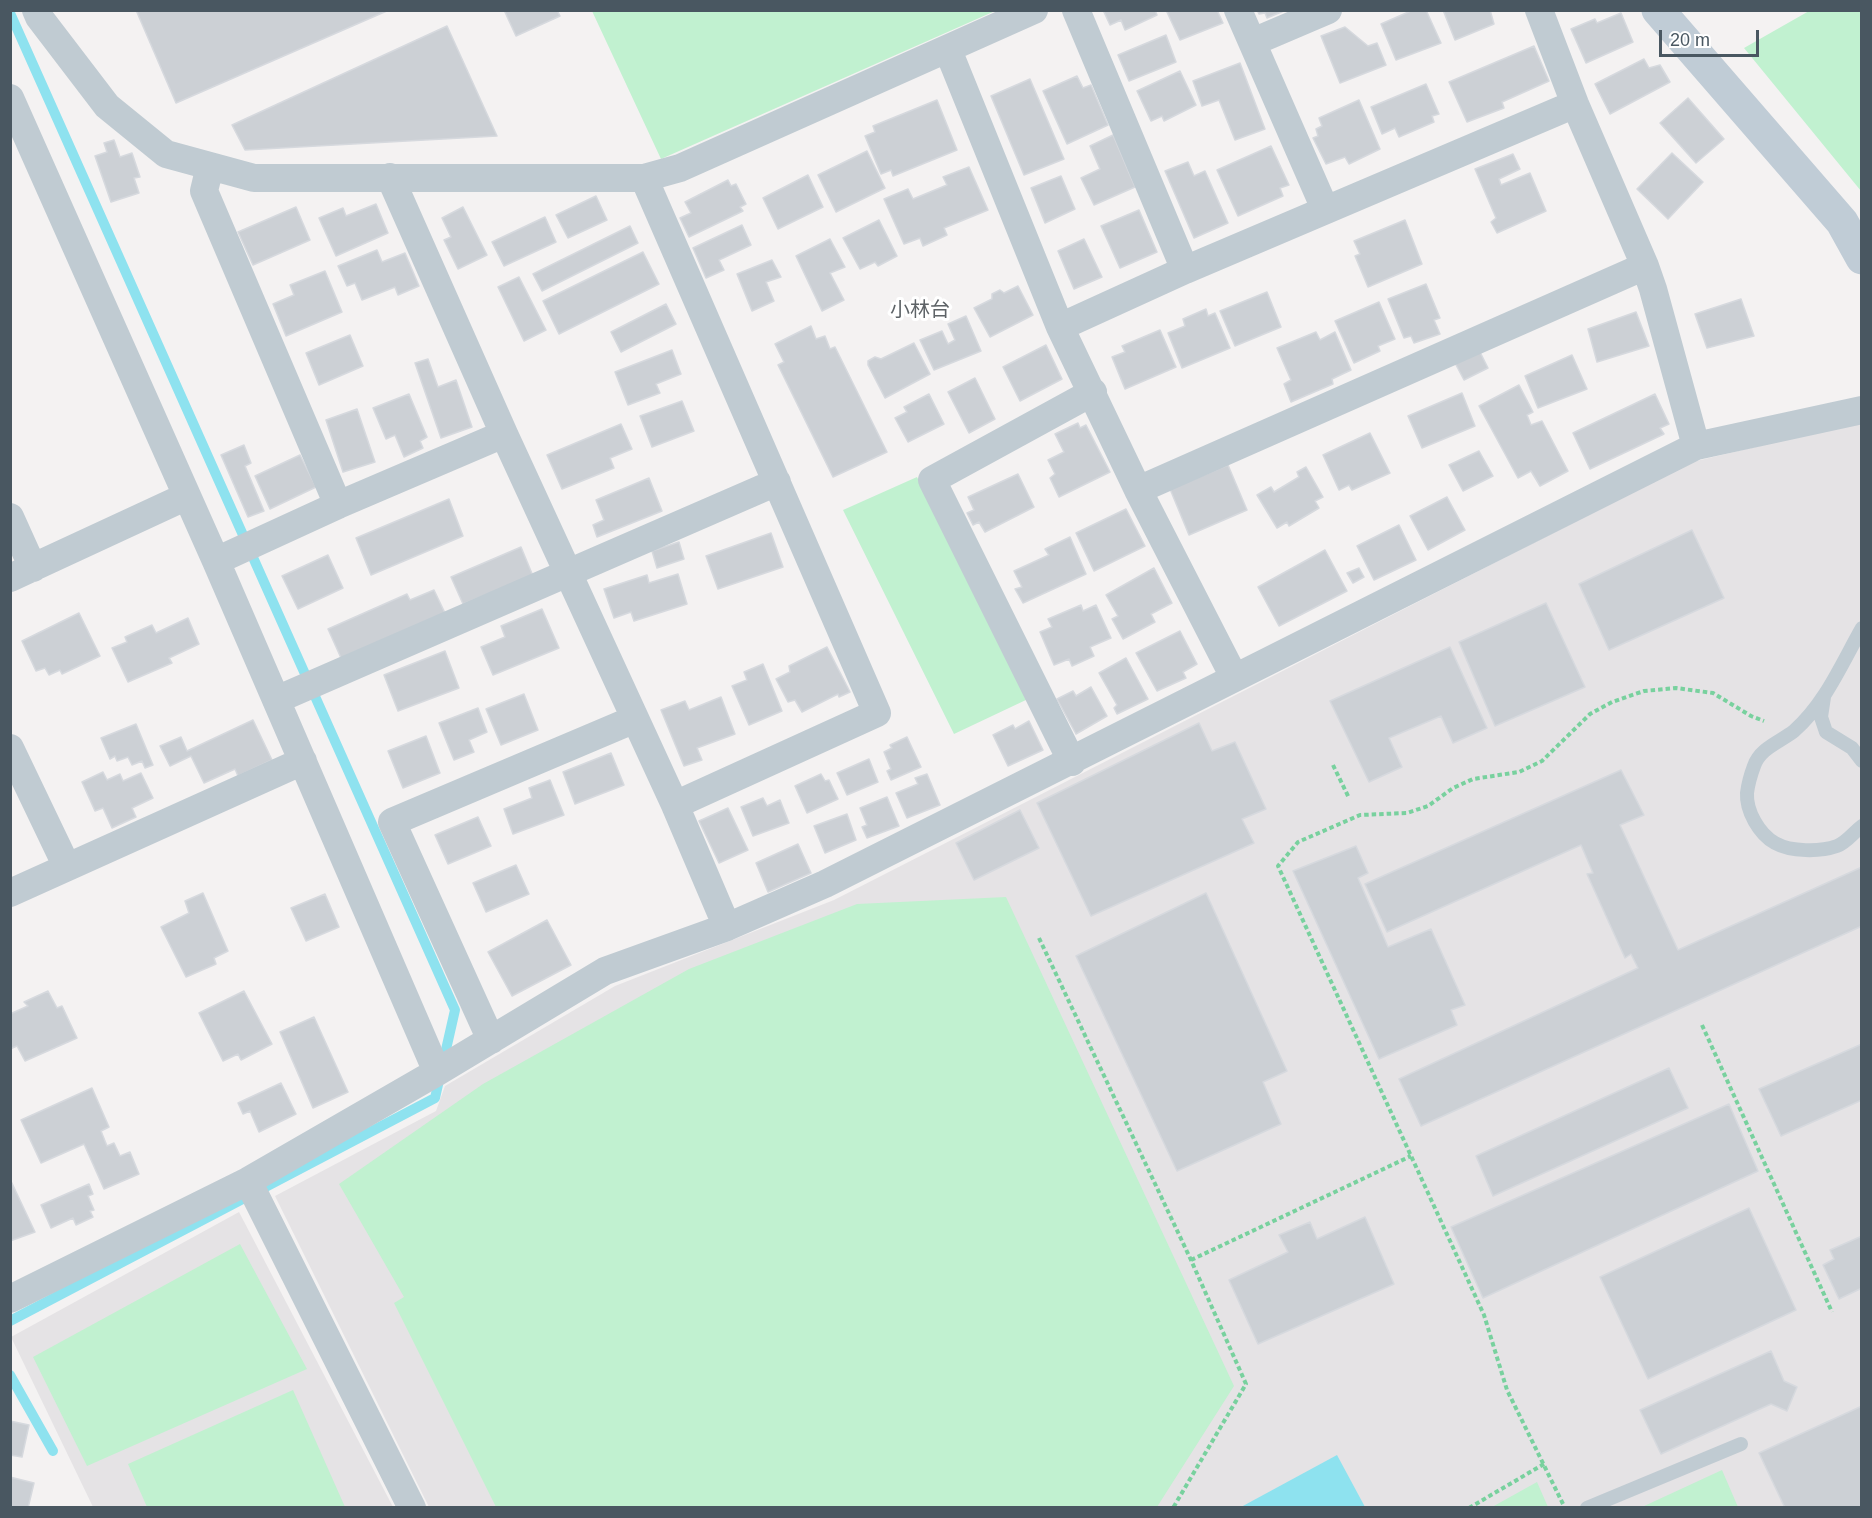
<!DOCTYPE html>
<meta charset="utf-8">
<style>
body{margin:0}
#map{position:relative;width:1872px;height:1518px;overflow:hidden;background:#f4f2f2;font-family:Helvetica,sans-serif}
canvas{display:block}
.frame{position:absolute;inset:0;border:12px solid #495761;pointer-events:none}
.scale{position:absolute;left:1659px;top:30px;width:100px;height:27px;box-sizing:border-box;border:3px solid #495761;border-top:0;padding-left:8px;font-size:18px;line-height:21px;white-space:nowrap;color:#495761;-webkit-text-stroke:4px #fff;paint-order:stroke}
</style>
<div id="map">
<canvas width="1872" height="1518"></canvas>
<div class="frame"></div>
<div class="scale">20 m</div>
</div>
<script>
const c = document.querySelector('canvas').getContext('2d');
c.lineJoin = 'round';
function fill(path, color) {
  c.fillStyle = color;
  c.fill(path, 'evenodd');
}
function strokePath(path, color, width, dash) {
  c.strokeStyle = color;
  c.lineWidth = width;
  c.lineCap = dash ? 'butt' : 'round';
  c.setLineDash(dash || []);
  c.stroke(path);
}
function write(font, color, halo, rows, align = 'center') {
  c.font = font + ' Helvetica,"Noto Sans JP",sans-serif';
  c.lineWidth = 6;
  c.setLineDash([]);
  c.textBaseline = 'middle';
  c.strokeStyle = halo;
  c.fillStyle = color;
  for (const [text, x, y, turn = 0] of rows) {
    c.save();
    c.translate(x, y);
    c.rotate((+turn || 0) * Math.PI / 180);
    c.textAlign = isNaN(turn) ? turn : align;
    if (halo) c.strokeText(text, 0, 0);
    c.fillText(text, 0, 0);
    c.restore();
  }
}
fill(new Path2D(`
 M1861,422V1507H429L275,1196L436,1111L445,1086L615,986L834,900L1692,462Z
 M239,1212L393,1507H93L11,1337Z`), '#e5e3e5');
fill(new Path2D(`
 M592,11H995L661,159Z
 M1809,11H1861V191L1744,48Z
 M917,477L1028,699L954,734L843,510Z
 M1006,897L1234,1386L1157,1507H496L394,1303L404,1297L339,1184L483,1084L689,969L857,904Z
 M240,1244L307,1369L87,1466L33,1357Z
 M293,1390L345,1507H147L128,1464Z
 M1722,1470L1738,1507H1642Z
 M1537,1482L1548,1507H1492Z`), '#c1f1d0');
fill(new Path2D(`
 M1337,1455L1365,1507H1241Z`), '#8ee2ef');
strokePath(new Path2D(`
 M10,13L455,1010L435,1098L10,1321
 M10,1375L53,1451`), '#8ee2ef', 10);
const building = new Path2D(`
 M136,10H389L176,103Z
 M504,10H557L560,16L516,36Z
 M1103,10H1155L1157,15L1125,30L1121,20L1110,25Z
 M1166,10H1217L1223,23L1180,40Z
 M1257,10H1286L1267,18L1265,13L1259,14Z
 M1413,10H1426L1441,43L1396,60L1381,24Z
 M1443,10H1490L1494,24L1455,40Z
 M1621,13L1633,42L1586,63L1571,29L1595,19L1597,23Z
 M447,26L497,136L245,150L232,125Z
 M1345,27L1368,46L1377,43L1386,65L1340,83L1321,36Z
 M1166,35L1176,62L1129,81L1118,55Z
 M1534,46L1549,81L1502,102L1504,108L1467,122L1449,82Z
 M1644,59L1649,68L1660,65L1670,82L1610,114L1595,84Z
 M1240,63L1265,129L1235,140L1219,100L1202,106L1193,81Z
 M1180,71L1196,105L1164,121L1162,116L1151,121L1137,91Z
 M1077,76L1083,88L1091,85L1108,125L1067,144L1043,91Z
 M1030,79L1064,159L1024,175L991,96Z
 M1426,84L1439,114L1432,116L1434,122L1399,137L1395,128L1382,134L1371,107Z
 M1688,98L1724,139L1696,163L1660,123Z
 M937,100L957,150L893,176L891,170L881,174L865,136L875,132L873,126Z
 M1359,100L1380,149L1349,164L1345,157L1326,164L1313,138L1318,136L1316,129L1322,126L1319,118Z
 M1113,135L1135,187L1094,205L1081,178L1100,169L1090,146Z
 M114,140L120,157L132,153L140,177L134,178L139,193L111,202L95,156L107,152L104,143Z
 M1271,146L1289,185L1280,188L1283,196L1238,216L1217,170Z
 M867,151L885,188L836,212L818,175Z
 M1672,153L1703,182L1668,219L1637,189Z
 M1513,154L1520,169L1499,179L1501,185L1530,173L1546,211L1497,233L1491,222L1496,218L1475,169Z
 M1188,162L1194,176L1205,171L1228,223L1194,238L1165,171Z
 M969,167L988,210L944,228L947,235L923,246L920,238L904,244L884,199L908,189L913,199L947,185L943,177Z
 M808,175L823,207L778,229L763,198Z
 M1061,176L1075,209L1045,223L1031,188Z
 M728,180L731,186L736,184L746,204L740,207L743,211L689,237L680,218L691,213L685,202Z
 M596,196L607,220L568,238L556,215Z
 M376,204L388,233L336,256L319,218L343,208L346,216Z
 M296,207L310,240L253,265L238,232Z
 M463,207L487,255L458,269L444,240L451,237L442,218Z
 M1139,210L1157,252L1120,268L1101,226Z
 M545,217L556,242L504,266L492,242Z
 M879,220L897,256L878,266L875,262L860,269L843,238Z
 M1405,220L1422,264L1368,287L1355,256L1360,254L1354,241Z
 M742,225L751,245L719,260L724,270L706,278L693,248Z
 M630,226L638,243L542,291L533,274Z
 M830,239L845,267L830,273L844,300L822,311L796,256Z
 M1084,239L1102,277L1074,289L1058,251Z
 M377,250L382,262L405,253L419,286L398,295L395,287L362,300L355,283L347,286L338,266Z
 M643,252L659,284L559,334L543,301Z
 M772,260L781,277L766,282L774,301L752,311L737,274Z
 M325,271L342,312L286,336L273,304L294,295L290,285Z
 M519,277L546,330L524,341L498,287Z
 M1426,284L1440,318L1434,320L1440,334L1414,343L1411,336L1404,338L1388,299Z
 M1018,286L1033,315L990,337L974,308L992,299V294L1000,290L1004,293Z
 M1267,292L1281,327L1235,346L1220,311Z
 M1741,299L1754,336L1707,348L1695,314Z
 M1379,302L1395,339L1378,346L1380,351L1354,363L1335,321Z
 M666,304L676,324L621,352L611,332Z
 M1206,309L1208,316L1215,313L1230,348L1182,368L1168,333L1185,326L1183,319Z
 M1636,312L1649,346L1597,362L1588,329Z
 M966,316L981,351L934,370L920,340L942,331L948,344L955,340L948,324Z
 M811,326L816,339L825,336L830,349L835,347L887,452L833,477L778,365L784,362L775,344Z
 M1160,330L1176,367L1125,389L1112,357L1125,352L1122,346Z
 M1316,332L1320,340L1335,332L1351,370L1332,379L1333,384L1291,402L1284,384L1291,380L1277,348Z
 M350,335L363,366L319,385L306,353Z
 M914,343L930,374L885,398L868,365V361L875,357L881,359Z
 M1046,345L1062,379L1020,401L1003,367Z
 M672,350L681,374L656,384L660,393L628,405L615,372Z
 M1480,352L1488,368L1464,380L1455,363Z
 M1572,355L1587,389L1538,408L1525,376Z
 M428,359L438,387L456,380L472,427L441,438L415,363Z
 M975,378L995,419L969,433L948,392Z
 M1519,385L1533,412L1527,415L1531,425L1542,421L1568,471L1540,486L1531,471L1518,478L1479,406Z
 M1462,393L1475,426L1422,448L1408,416Z
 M409,394L427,437L420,441L423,448L404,457L395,435L386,439L373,408Z
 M929,394L944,424L908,442L895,418L907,412L904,407Z
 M1655,394L1669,424L1660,428L1664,434L1590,469L1573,433Z
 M682,401L694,431L652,447L640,416Z
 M357,409L375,462L343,472L326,420Z
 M1078,423L1080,428L1086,425L1110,472L1059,497L1050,478L1055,474L1048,460L1064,452L1055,434Z
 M621,424L632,449L610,458L614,468L562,489L547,455Z
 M1370,433L1390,473L1352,490L1349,485L1339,490L1323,455Z
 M244,445L251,463L245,466L264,511L248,517L221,455Z
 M1479,451L1493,476L1463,491L1449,465Z
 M300,455L316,487L270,509L255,476Z
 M1228,465L1247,510L1189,535L1170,489Z
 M1306,467L1323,497L1315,501L1319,508L1289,526L1287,522L1277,528L1257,495L1271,487L1274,492L1299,477L1297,472Z
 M1018,474L1034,507L985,532L979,522L973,525L967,513L974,510L968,497Z
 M649,478L662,511L597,537L593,525L604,520L596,500Z
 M1447,497L1465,530L1428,550L1410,516Z
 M449,499L463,536L371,575L356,538Z
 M1126,509L1145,546L1094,571L1076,533Z
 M1399,525L1416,560L1374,580L1357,546Z
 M1692,530L1724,598L1609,650L1579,584Z
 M771,533L783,567L718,589L706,556Z
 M1070,537L1086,574L1023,603L1015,589L1022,587L1014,571L1049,555L1045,549Z
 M679,542L684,559L657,568L652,551Z
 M521,547L533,576L463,604L451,577Z
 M1325,550L1347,591L1279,626L1258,587Z
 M328,555L343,588L298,609L282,576Z
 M1154,568L1172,603L1151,614L1155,622L1123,639L1112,619L1118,616L1106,595Z
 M1359,568L1364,577L1353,583L1347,573Z
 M678,574L687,604L634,621L631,612L614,618L604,589L647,575L649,583Z
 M434,590L445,613L341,658L328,629L407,594L410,600Z
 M1546,603L1585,687L1495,726L1459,642Z
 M1081,605L1083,611L1096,605L1111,638L1090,647L1094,656L1072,666L1069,659L1054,665L1040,632L1052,627L1048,619Z
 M542,609L559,648L493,675L481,647L505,637L501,626Z
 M79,613L100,656L62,674L60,670L49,675L45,668L36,671L22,641Z
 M188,618L199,644L169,658L172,663L128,682L112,648L127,642L125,637L152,625L156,633Z
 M1180,631L1197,664L1183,672L1186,678L1157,691L1136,653Z
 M827,647L850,692L839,697L838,694L802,712L795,700L788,702L776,679L790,672L789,666Z
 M1450,647L1487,728L1453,743L1441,716L1389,738L1402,767L1369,782L1330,701Z
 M445,651L459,688L398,711L384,675Z
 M1126,658L1148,699L1117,714L1114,708L1117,705L1099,673Z
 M763,664L782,711L749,725L732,686L747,680L744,672Z
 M1091,687L1107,716L1076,734L1057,699L1073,691L1076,696Z
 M524,694L538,730L501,745L486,709Z
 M721,697L735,734L697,748L702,760L684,766L661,710L685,701L689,710Z
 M478,708L487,732L469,740L474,752L454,760L439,723Z
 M253,720L272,760L238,776L235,769L204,783L191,756L170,766L160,746L181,737L187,751Z
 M1029,721L1043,750L1008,766L993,735L1013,725L1015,729Z
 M1199,723L1212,751L1235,742L1266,809L1242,819L1254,843L1091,916L1037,803Z
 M136,724L153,765L145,768L142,761L132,765L128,757L117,761L115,756L110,759L101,738Z
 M426,736L440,773L403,788L388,751Z
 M907,737L921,767L891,780L887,771L891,769L884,752L892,748L890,745Z
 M611,753L624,785L575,804L563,772Z
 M869,759L878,782L847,795L837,773Z
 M1621,770L1644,815L1620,825L1678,950L1862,867V926L1421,1126L1399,1079L1638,968L1631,954L1625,958L1587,874L1593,873L1581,845L1387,932L1365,884Z
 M103,772L107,780L120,774L123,781L141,773L153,798L132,808L136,817L112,828L103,808L95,811L82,782Z
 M821,774L825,781L829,780L838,799L807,813L795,786Z
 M927,774L940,805L907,818L896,793L918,784L915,778Z
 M550,780L564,815L513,834L504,809L532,798L529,788Z
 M887,797L899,826L867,838L862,827L867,825L860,808Z
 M763,798L767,806L780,800L789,823L753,836L741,807Z
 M728,808L748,850L719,863L699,821Z
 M1020,810L1039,848L974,880L956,843Z
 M847,814L856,840L825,853L814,826Z
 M478,817L491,846L448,864L435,835Z
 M798,844L811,873L768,892L756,863Z
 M1356,846L1368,873L1358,878L1388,947L1431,929L1465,1005L1451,1010L1457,1025L1379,1059L1293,871Z
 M516,865L529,894L486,912L473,883Z
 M203,893L228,951L214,958L216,964L186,977L161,927L189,913L185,901Z
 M1206,893L1287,1071L1263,1082L1281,1124L1177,1171L1076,956Z
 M325,894L339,927L306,941L291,908Z
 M547,920L571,965L512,996L488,952Z
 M48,991L57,1008L62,1006L77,1038L25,1061L17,1046L10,1049V1014L28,1006L24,1002Z
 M244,991L272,1044L241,1060L238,1054L223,1061L199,1013Z
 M314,1017L348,1092L313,1108L280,1032Z
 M1862,1044V1100L1781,1136L1759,1089Z
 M1669,1068L1688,1108L1493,1196L1476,1156Z
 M281,1083L296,1114L259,1132L250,1111L243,1114L238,1103Z
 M92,1088L109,1127L101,1131L107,1146L114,1143L120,1156L130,1152L139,1174L104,1189L84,1144L41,1163L21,1120Z
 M1729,1104L1758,1171L1483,1298L1451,1227Z
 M10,1179L35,1232L10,1241Z
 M89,1184L93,1194L88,1196L94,1210L90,1211L93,1217L76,1225L73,1218L51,1228L41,1205Z
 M1749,1208L1796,1310L1648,1379L1600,1277Z
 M1365,1217L1394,1284L1258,1344L1229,1280L1288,1252L1279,1235L1310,1222L1317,1239Z
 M1862,1236V1288L1839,1299L1823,1265L1834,1259L1830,1250Z
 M1771,1351L1784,1381L1797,1387L1787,1411L1771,1404L1661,1454L1640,1410Z
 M1862,1406V1508H1785L1759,1453Z
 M10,1421L29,1425L22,1457L10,1455Z
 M10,1477L34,1483L28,1508H10Z`);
fill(building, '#ccd0d5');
strokePath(building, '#d6d9de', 1.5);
strokePath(new Path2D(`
 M1333,765L1349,798
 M1039,938L1191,1260L1246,1384L1173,1508
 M1702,1025L1832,1312
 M1191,1260L1411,1156
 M1563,1504L1507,1390L1484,1315L1278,866L1298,842L1360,815L1407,813L1428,806L1453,788L1473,779L1519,772L1542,761L1590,714L1612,702L1644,691L1676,688L1713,693L1751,716L1764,721
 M1469,1508L1544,1464`), '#78d19e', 4, [4.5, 3]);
strokePath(new Path2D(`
 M1862,628C1842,663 1825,704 1794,731C1780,742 1760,748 1754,766C1751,774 1748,785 1747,793C1746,811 1759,834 1775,843C1791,852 1820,852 1837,846C1846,843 1854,832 1862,826
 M1824,697L1821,717L1826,732L1852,748L1862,761
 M1587,1508L1741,1444`), '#c0cbd2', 14);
strokePath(new Path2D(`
 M36,10L39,17L107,106L166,154L254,178H644L680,168L1034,10
 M1076,10L1185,270L1575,104
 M1238,10L1325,209
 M1539,10L1575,104L1645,266L1653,289L1696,446
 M1253,42L1328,10
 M948,50L1060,327L1138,490L1234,677
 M10,98L216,561L437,1072
 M210,166L204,191L338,505
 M390,177L504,434L675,805L727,927
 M644,178L877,713L675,805
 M1060,327L1185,270
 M1138,490L1645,266
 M10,517L33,568
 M216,561L338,505L504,434
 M10,578L187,496
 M276,700L777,482
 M10,748L67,867
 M1072,762L932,480L1093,392
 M10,893L303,761
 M491,1040L392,822L635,719
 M248,1181L412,1508
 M10,1299L248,1181L437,1072L605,971L727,927L825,884L1696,446L1862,410`), '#c0cbd2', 28);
strokePath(new Path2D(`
 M1658,10L1842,222L1862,258`), '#c0ccd6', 33);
write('20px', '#5e6367', '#fff', [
 ["小林台",920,310]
]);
</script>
